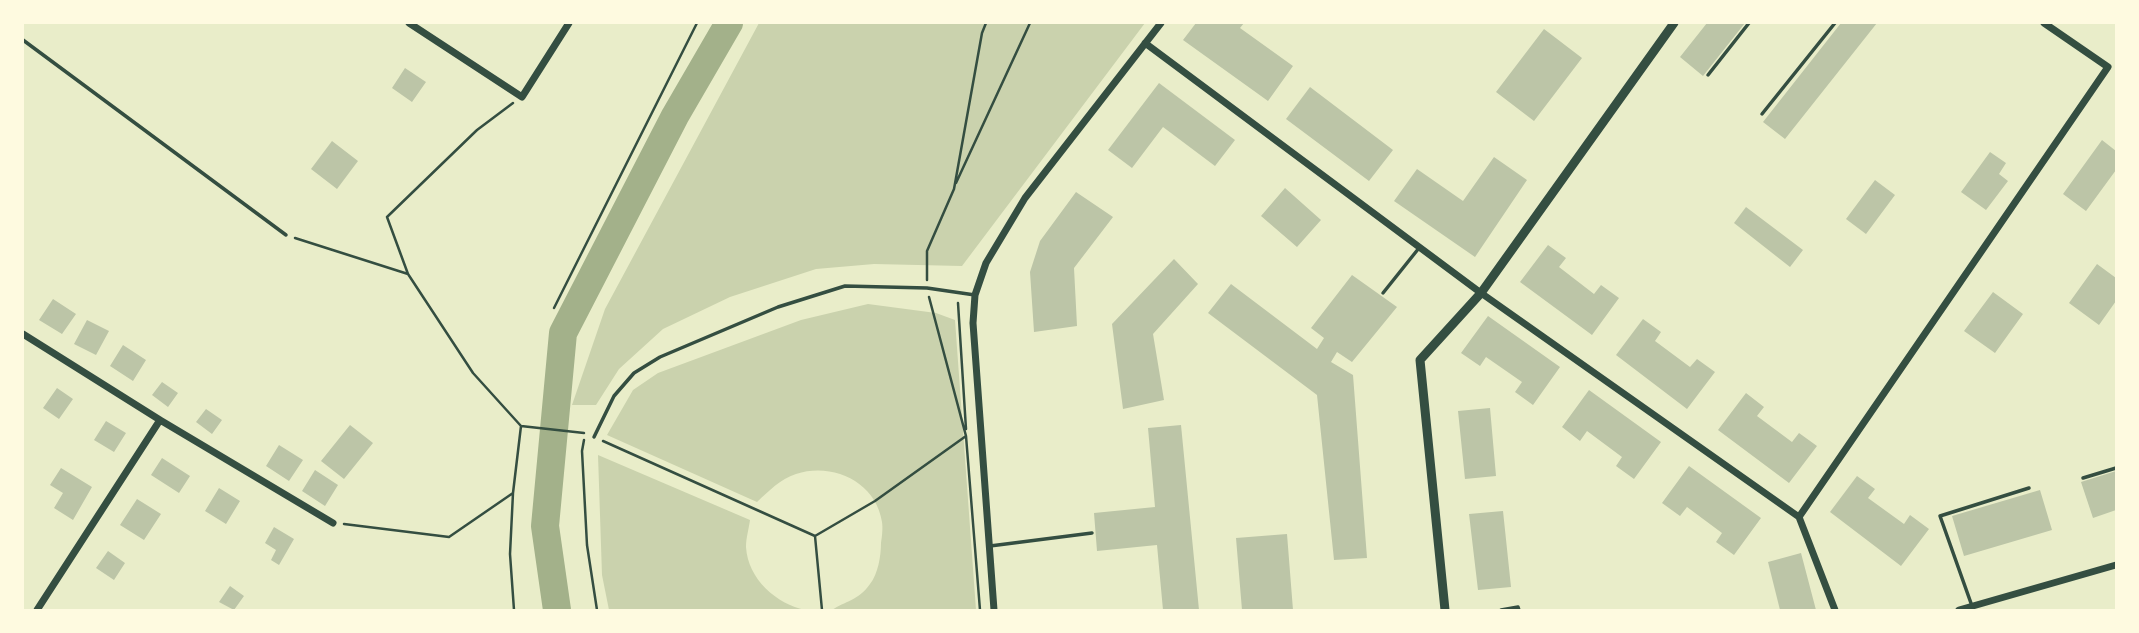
<!DOCTYPE html>
<style>
body{margin:0}
#map{position:relative;width:2139px;height:633px;overflow:hidden;background:#e9edc9;font-family:"Nunito Sans",sans-serif}
canvas{display:block}
.frame{position:absolute;inset:0;border:24px solid #fefae0;pointer-events:none}
</style>
<div id="map">
<canvas width="2139" height="633"></canvas>
<div class="frame"></div>
</div>
<script>
const c = document.querySelector('canvas').getContext('2d');
c.lineJoin = 'round';
function fill(path, color) {
  c.fillStyle = color;
  c.fill(path, 'evenodd');
}
function strokePath(path, color, width, dash) {
  c.strokeStyle = color;
  c.lineWidth = width;
  c.lineCap = dash ? 'butt' : 'round';
  c.setLineDash(dash || []);
  c.stroke(path);
}
fill(new Path2D(`
 M759,23H1145L962,266L874,264L816,269L730,297L663,329L619,369L596,405H572L605,309Z
 M868,304L936,313L955,320L976,610H832C845,601 858,601 870,584C878,574 881,556 881,543C882,537 883,528 882,522C876,482 833,462 796,474C780,479 769,491 757,502L607,435L633,390L658,373L801,320Z
 M598,455L750,520C749,528 746,538 746,547C748,579 776,604 806,610H609L602,575Z`), '#cad2ad');
strokePath(new Path2D(`
 M557,610L545,526L563,333L675,116L729,23`), '#a3b18a', 28);
fill(new Path2D(`
 M1196,23H1244L1240,28L1293,66L1268,101L1183,40Z
 M1707,23H1745L1703,76L1680,57Z
 M1841,23H1877L1785,139L1763,122Z
 M1544,29L1582,58L1534,121L1496,92Z
 M405,68L426,82L412,102L392,88Z
 M1159,83L1235,140L1215,166L1163,127L1132,168L1108,150Z
 M1310,87L1393,150L1369,181L1286,119Z
 M2102,140L2116,151V170L2086,211L2063,194Z
 M332,141L358,161L337,189L311,169Z
 M1990,152L2006,163L1999,174L2008,181L1986,210L1961,192Z
 M1494,157L1527,180L1475,257L1394,201L1417,169L1463,201Z
 M1875,180L1895,195L1866,234L1846,219Z
 M1285,188L1321,220L1297,247L1261,216Z
 M1076,192L1113,217L1074,268L1077,326L1034,332L1030,272L1040,241Z
 M1746,207L1803,250L1790,267L1734,223Z
 M1548,245L1566,258L1559,267L1594,294L1601,285L1619,298L1592,335L1520,282Z
 M1174,259L1198,284L1153,334L1164,400L1123,409L1112,324Z
 M2097,264L2116,278V301L2099,325L2069,303Z
 M1352,275L1397,307L1352,362L1337,352L1331,362L1353,375L1367,558L1334,560L1317,395L1208,313L1231,284L1317,349L1324,338L1311,328Z
 M1993,292L2023,314L1995,353L1964,331Z
 M53,299L76,314L62,334L39,320Z
 M1488,316L1560,367L1533,405L1515,392L1522,382L1486,357L1480,366L1461,353Z
 M1643,319L1661,332L1655,341L1690,367L1697,359L1715,372L1687,409L1616,355Z
 M87,320L109,331L96,355L74,344Z
 M123,345L146,360L133,381L110,366Z
 M162,382L178,393L168,407L152,395Z
 M57,388L73,399L59,419L43,408Z
 M1589,390L1661,442L1634,479L1616,466L1622,457L1587,431L1580,441L1562,427Z
 M1746,393L1764,407L1757,416L1792,442L1799,433L1817,446L1789,483L1718,430Z
 M1490,408L1496,476L1465,479L1458,411Z
 M206,409L222,420L212,434L196,422Z
 M106,421L126,433L114,452L94,440Z
 M350,425L373,443L344,479L321,461Z
 M1181,425L1199,610H1163L1157,545L1097,551L1094,513L1155,507L1148,428Z
 M279,445L303,460L289,481L266,466Z
 M162,458L190,476L179,493L151,475Z
 M1689,466L1761,518L1734,555L1716,542L1722,533L1687,507L1680,516L1662,503Z
 M61,468L92,487L73,520L54,508L63,493L50,485Z
 M315,470L338,485L325,506L302,491Z
 M2116,471V510L2093,518L2081,482Z
 M1857,476L1875,489L1868,498L1904,524L1910,515L1929,529L1901,566L1830,512Z
 M219,488L240,501L226,524L205,511Z
 M2040,490L2052,530L1964,556L1952,516Z
 M137,499L161,514L144,540L120,525Z
 M1503,511L1511,587L1478,590L1469,514Z
 M274,527L294,539L279,565L271,560L276,550L265,543Z
 M1287,534L1293,610H1242L1236,538Z
 M108,551L125,563L114,580L96,568Z
 M1801,553L1816,610H1780L1768,562Z
 M230,586L244,596L234,610L219,602Z`), '#bcc5a7');
strokePath(new Path2D(`
 M956,183L1030,23
 M295,238L408,274
 M927,280V251L954,189L982,33L986,23
 M958,303L966,429
 M554,308L697,23
 M521,426L584,433
 M966,436L980,610
 M584,440L582,451L587,545L597,610
 M603,441L815,536L822,610
 M513,493L510,554L514,610
 M344,524L449,537L513,493L521,426L473,373L408,274L387,217L477,130L513,103
 M815,536L875,501L966,436L929,297`), '#344e41', 2.5);
strokePath(new Path2D(`
 M23,40L286,235
 M1708,75L1749,23
 M1762,114L1835,23
 M1383,293L1419,248
 M594,437L614,396L634,373L660,357L778,307L845,286L927,288L975,295
 M2083,478L2116,468
 M990,546L1092,533
 M1972,606L1940,516L2029,488
 M1501,610L1518,607L1519,610`), '#344e41', 3.5);
strokePath(new Path2D(`
 M409,23L522,97L569,23
 M2044,23L2108,67
 M1145,43L1481,293L1799,517L1835,610
 M23,334L160,420L333,523
 M1799,517L2108,67
 M37,610L160,420
 M994,610L973,323L975,295L986,263L1025,198L1161,23
 M1959,610L2116,565`), '#344e41', 7);
strokePath(new Path2D(`
 M1445,610L1420,360L1481,293L1674,23`), '#344e41', 9);
</script>
